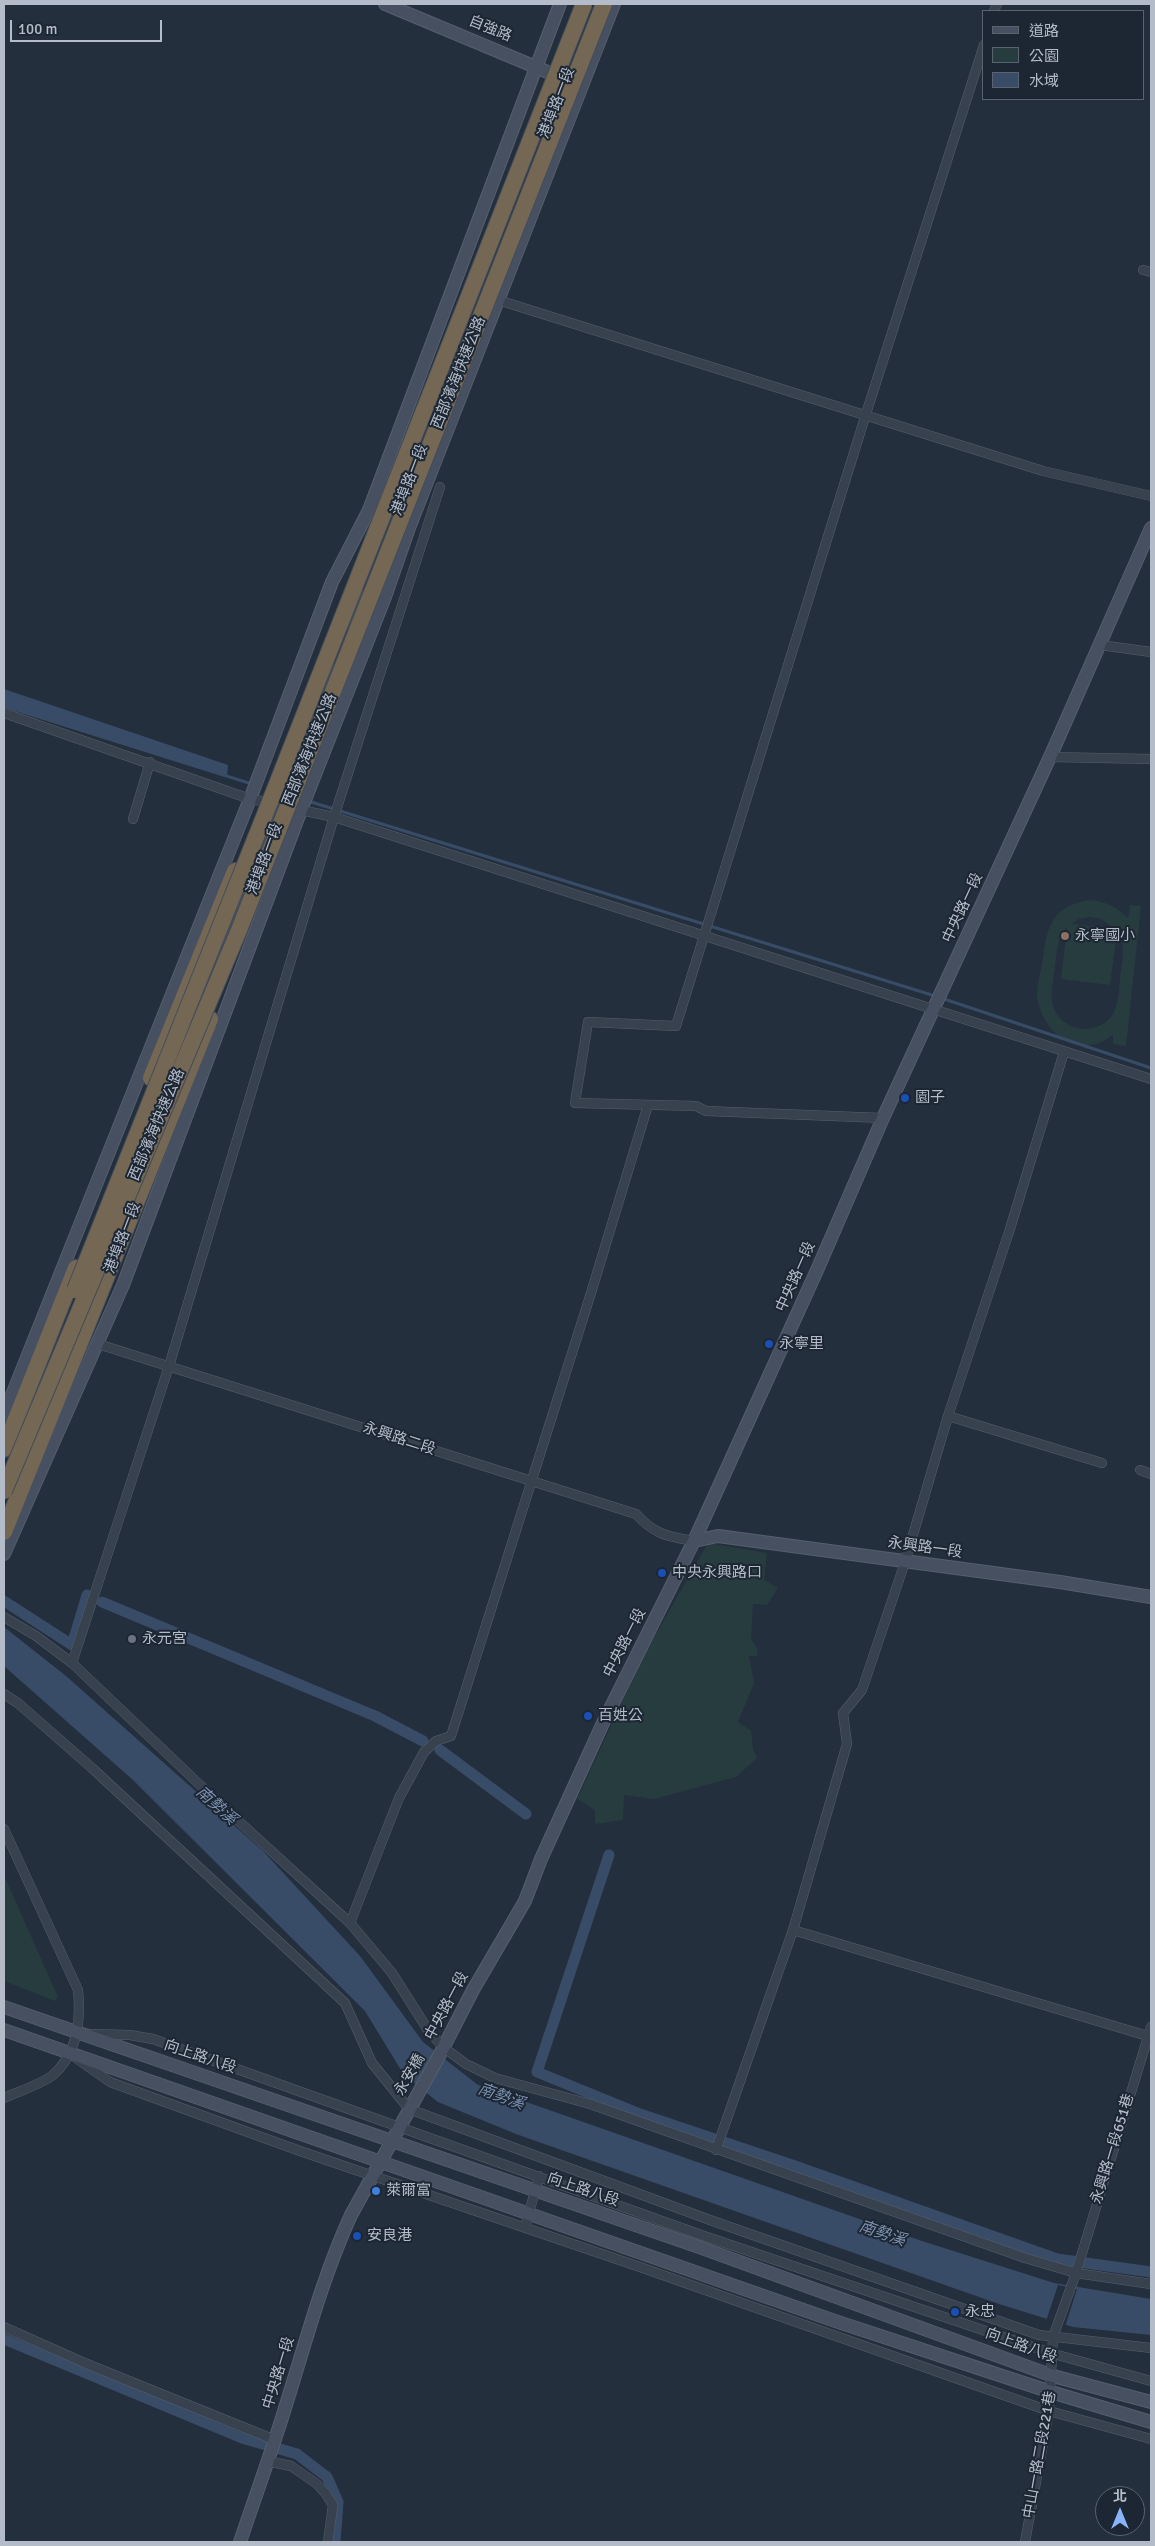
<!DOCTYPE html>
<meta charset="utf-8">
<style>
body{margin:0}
#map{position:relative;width:1155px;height:2546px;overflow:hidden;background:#242f3e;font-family:Signika,"Noto Sans TC",sans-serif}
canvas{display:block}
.frame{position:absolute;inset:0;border:5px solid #b4bcc9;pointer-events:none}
.legend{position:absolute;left:982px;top:10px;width:162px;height:90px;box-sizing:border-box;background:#1d2633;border:1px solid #59626f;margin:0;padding:6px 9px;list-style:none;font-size:15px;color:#b4bcc9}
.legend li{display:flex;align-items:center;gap:10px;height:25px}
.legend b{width:25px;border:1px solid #59626f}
.north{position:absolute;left:1095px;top:2486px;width:50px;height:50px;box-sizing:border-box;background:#1d2633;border:1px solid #59626f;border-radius:50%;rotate:0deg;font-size:14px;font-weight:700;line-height:20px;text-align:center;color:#b4bcc9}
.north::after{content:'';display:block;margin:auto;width:18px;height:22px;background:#8ab4f8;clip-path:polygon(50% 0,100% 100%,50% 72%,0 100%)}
.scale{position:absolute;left:10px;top:20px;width:152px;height:22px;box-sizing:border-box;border:2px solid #b4bcc9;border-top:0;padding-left:6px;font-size:15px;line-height:18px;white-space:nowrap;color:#b4bcc9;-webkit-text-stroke:4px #1d2633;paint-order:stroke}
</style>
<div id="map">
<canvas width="1155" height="2546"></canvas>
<div class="frame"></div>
<ul class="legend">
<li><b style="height:6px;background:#465061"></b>道路</li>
<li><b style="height:14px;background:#263c3f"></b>公園</li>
<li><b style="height:14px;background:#394c67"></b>水域</li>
</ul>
<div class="north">北</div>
<div class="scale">100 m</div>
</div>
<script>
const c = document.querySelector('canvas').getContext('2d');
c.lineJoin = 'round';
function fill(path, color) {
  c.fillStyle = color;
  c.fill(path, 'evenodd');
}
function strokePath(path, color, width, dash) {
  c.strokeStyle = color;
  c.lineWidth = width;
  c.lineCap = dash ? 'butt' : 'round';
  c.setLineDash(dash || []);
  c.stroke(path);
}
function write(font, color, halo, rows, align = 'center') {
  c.font = font + ' Signika,"Noto Sans TC",sans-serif';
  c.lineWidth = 4;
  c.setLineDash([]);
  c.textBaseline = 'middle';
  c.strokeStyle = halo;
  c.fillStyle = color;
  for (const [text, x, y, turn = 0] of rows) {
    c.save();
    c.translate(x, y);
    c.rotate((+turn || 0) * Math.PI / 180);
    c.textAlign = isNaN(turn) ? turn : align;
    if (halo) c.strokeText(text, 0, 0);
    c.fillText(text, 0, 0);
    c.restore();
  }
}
fill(new Path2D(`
 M1088,900C1106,901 1115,906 1128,918L1130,905L1141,906L1126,1046L1113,1044V1035C1080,1060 1047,1038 1038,1002C1035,992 1040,975 1042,964C1047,929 1049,908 1088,900ZM1090,917L1101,919L1115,929L1071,924L1079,919ZM1067,927L1061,979L1110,985L1117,931C1127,944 1122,963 1120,978C1119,992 1119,1007 1110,1018C1091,1039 1055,1028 1052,1000C1051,989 1054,977 1055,966C1057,952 1057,938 1067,927Z
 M708,1543L767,1553L764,1580L778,1588L767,1605L753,1604L751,1639L758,1650L757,1656H749L754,1683L738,1722L751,1731L753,1749L757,1758L736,1777L654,1799L624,1795L623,1820L595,1824V1810L577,1799L643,1657Z
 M4,1875L58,1997L55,2001L4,1981Z`), '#263c3f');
fill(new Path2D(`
 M4,689L228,765L227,776L4,706Z
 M4,1627L66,1676L263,1851L360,1956L423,2042L478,2085L922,2241L1054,2283L1151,2299V2335L1073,2327L999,2304L516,2134L438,2102L404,2075L365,2011L133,1780L4,1666Z`), '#394c67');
fill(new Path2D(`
 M1058,2285L1077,2289L1065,2327L1046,2321Z`), '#242f3e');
strokePath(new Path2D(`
 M4,706L252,784
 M308,801L935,996
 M941,998L1151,1068`), '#394c67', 3);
strokePath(new Path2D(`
 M4,1601L72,1645L87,1595
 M102,1602L375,1716L423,1741
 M440,1750L526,1814
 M609,1855L537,2072L640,2114L795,2166L1057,2259L1151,2272
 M4,2339L242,2438L297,2454L327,2477L338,2502L335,2542`), '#394c67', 11);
const street = new Path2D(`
 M994,11L997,4
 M1143,270L1151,272
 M498,300L1043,471L1151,496
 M1100,645L1151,652
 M4,713L250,799L274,803
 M1050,757L1151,759
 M296,809L334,817L1151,1079
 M133,819L150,762
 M883,1118L706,1111L696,1106L575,1103L588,1022L676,1026L865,417L984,45
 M98,1344L636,1514C655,1535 667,1536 694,1541
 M948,1416L1102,1463
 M1140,1470L1151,1474
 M4,1617L36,1636L72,1663L221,1805L350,1923L392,1973L428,2030L443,2047L466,2064L495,2078L590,2104L1025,2258L1076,2273L1151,2284
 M72,1663L169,1366L334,817L440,487
 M4,1694L19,1704L92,1768L345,2003L372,2063L409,2109L710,2220L1039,2335L1151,2348
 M4,1829L78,1990C81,2020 77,2054 53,2075C42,2084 17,2092 4,2098
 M350,1923L399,1798L424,1752L436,1741L451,1736L591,1293L648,1105
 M793,1930L1151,2037
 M92,2034L130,2035L153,2039L704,2236L1054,2354L1151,2381
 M76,2058L110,2082L300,2151L637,2266L1049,2411L1151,2439
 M716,2150L793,1930L847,1744L843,1713L862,1690L905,1562L948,1416L1009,1232L1064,1052
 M525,2228L539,2176
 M4,2327L87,2364L275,2440
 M267,2461L291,2466L317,2484L326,2494L333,2505L328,2542
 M1025,2542L1049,2411L1053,2337L1076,2273L1151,2027`);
const secondary = new Path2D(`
 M385,4L581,86
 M352,622L357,595
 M192,1022L332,671
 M4,1415L250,799L332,582L369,510L560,4
 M694,1541L718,1536L1060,1582L1151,1597
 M4,1554L123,1285L301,810L385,597L409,528L614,4
 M4,2007L699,2247L1053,2376L1151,2402
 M4,2030L838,2322L1051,2392L1151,2422
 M240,2542C255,2497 272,2451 286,2405C306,2341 323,2276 351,2215L439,2056L473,1990L525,1901L541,1859L603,1723L694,1541L818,1268L883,1118L1050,757L1151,528`);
const highway = new Path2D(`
 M151,1078L235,871
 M4,1449L76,1268
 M4,1532L210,1019`);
strokePath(street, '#565f6c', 10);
strokePath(secondary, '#565f6c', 14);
strokePath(highway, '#434c59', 18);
strokePath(street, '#38414e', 9);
strokePath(secondary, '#465061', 12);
strokePath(highway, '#746855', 16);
const highwayBridge = new Path2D(`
 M75,1290L262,822L584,4
 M4,1491L239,930L604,4`);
strokePath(highwayBridge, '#434c59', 18, []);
strokePath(highwayBridge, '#746855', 16);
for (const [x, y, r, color] of [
 [1065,936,5,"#8d6e63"],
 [905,1098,5,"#1a4fb4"],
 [769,1344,5,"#1a4fb4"],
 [662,1573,5,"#1a4fb4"],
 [132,1639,5,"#6b7280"],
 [588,1716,5,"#1a4fb4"],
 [376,2191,5,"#3f7fe0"],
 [357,2236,5,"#1a4fb4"],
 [955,2312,5,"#1a4fb4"]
]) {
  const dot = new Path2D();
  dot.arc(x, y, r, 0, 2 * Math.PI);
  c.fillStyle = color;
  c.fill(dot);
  strokePath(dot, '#1d2633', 2);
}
write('15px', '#b4bcc9', '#1d2633', [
 ["自強路",490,29,22],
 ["港埠路一段",557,103,-69],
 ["西部濱海快速公路",459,373,-68],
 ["港埠路一段",410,480,-69],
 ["西部濱海快速公路",310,750,-68],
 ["港埠路一段",265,859,-70],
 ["中央路一段",963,908,-65],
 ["西部濱海快速公路",157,1125,-67],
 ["港埠路一段",123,1238,-69],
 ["中央路一段",796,1277,-66],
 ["永興路二段",399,1439,18],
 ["永興路一段",925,1548,8],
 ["中央路一段",625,1643,-63],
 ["中央路一段",447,2006,-62],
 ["向上路八段",200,2057,19],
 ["永安橋",410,2075,-60],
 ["永興路一段651巷",1113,2149,-73],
 ["向上路八段",583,2190,19],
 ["向上路八段",1021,2346,20],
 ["中央路一段",279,2373,-73],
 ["中山一路二段221巷",1040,2455,-80]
]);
write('15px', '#b4bcc9', '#1d2633', [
 ["永寧國小",1075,936],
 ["園子",915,1098],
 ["永寧里",779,1344],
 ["中央永興路口",672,1573],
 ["永元宮",142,1639],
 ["百姓公",598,1716],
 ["萊爾富",386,2191],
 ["安良港",367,2236],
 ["永忠",965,2312]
], 'left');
write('italic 16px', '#7c92b1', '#1d2633', [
 ["南勢溪",216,1806,42],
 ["南勢溪",501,2097,20],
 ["南勢溪",882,2234,19]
]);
</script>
